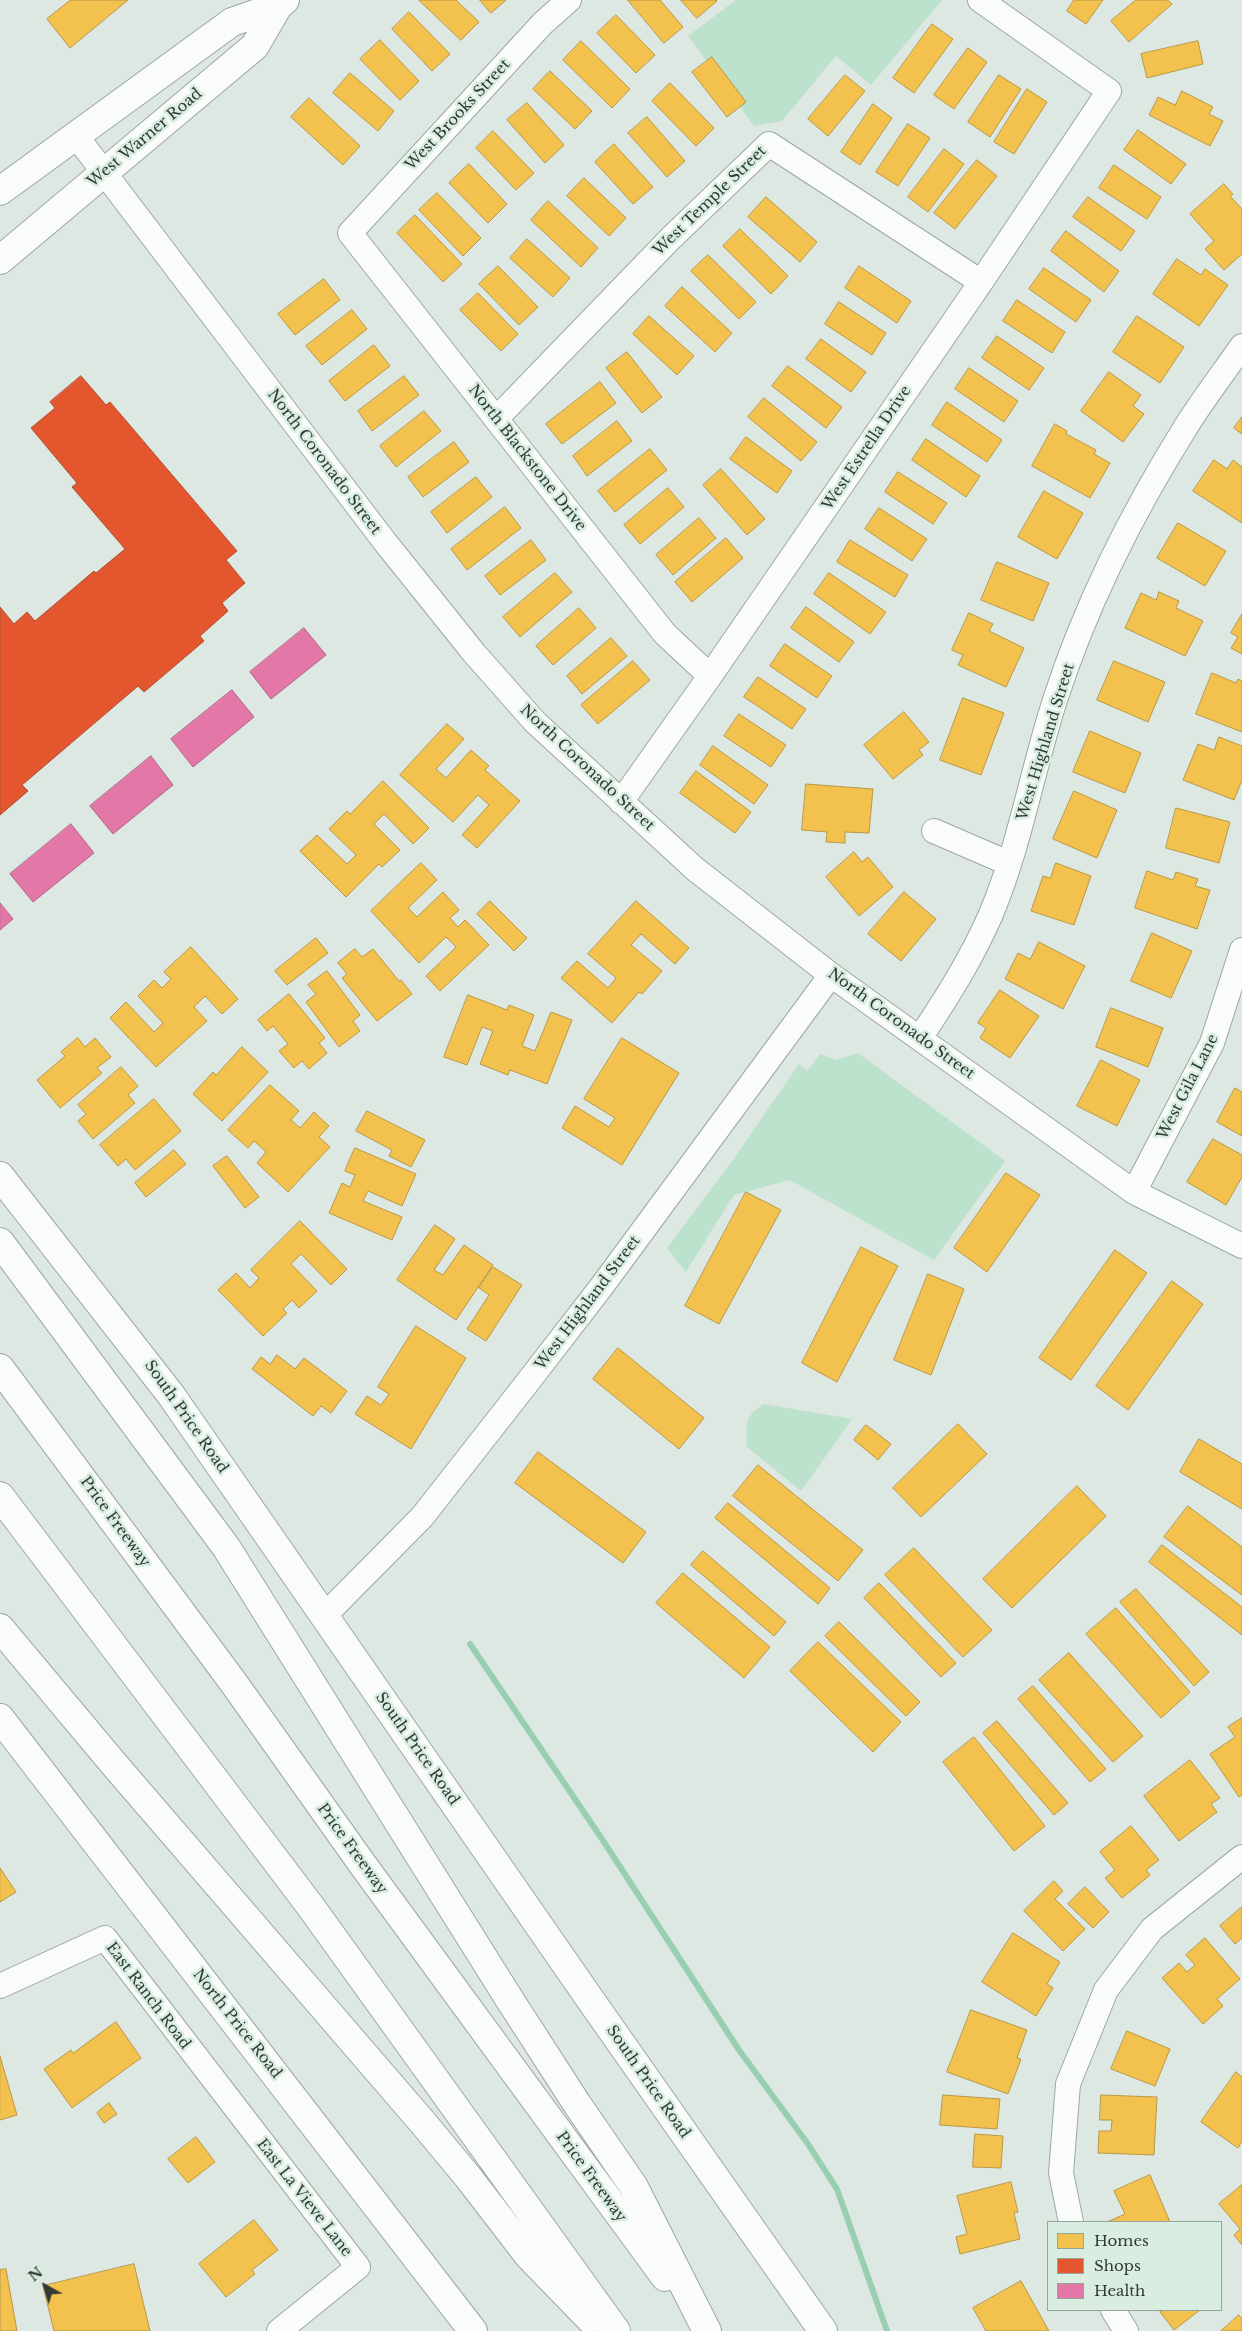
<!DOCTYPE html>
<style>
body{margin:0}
#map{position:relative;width:1242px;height:2331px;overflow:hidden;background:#dee8e2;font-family:"Libre Baskerville",serif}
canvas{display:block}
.legend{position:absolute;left:1047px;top:2221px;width:175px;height:90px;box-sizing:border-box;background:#d9ede1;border:1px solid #96a59c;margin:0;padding:6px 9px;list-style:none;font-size:15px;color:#323a35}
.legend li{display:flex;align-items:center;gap:10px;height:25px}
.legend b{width:25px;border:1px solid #96a59c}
.north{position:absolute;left:20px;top:2261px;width:50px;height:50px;-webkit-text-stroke:4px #d9ede1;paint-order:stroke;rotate:321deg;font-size:14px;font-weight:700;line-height:20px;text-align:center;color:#323a35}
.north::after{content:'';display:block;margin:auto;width:18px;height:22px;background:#323a35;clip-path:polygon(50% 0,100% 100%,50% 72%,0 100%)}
</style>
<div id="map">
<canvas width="1242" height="2331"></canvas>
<ul class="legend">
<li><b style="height:14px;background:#f2c14e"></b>Homes</li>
<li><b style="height:14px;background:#e4572e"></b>Shops</li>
<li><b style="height:14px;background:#e377a8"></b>Health</li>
</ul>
<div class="north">N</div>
</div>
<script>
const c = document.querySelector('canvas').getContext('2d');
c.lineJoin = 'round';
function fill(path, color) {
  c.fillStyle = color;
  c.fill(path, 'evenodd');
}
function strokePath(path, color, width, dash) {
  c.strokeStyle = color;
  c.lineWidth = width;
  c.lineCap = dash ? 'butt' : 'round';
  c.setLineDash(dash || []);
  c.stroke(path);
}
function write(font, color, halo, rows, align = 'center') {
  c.font = font + ' "Libre Baskerville",serif';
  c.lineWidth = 5;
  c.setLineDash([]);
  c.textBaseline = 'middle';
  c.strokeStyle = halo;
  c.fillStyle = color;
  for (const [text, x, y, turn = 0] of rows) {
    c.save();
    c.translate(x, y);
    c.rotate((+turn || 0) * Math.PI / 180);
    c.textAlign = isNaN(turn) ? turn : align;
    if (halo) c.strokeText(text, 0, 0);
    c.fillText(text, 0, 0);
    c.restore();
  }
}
fill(new Path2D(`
 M736,0H942L871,85L836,56L782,121L754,126L688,36Z
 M858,1053L1005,1161L934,1260L790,1180L734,1195L686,1272L667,1248L735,1157L799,1064L807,1071L820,1054L836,1060Z
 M764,1404L852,1419L801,1491L747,1447C746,1425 744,1416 764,1404Z`), '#bce1cc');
const homes = new Path2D(`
 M70,0H69H128L70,48L47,19Z
 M419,0H456L479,22L461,40Z
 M480,0H506L491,13Z
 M628,0H660L683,27L664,43Z
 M681,0H716L717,1L697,18Z
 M1074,0H1103L1086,24L1067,11Z
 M1136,0H1168L1172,4L1129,42L1111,21Z
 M409,12L450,54L432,71L392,29Z
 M616,15L655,55L636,73L597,33Z
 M932,24L953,39L914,93L893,78Z
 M380,40L419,81L400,100L360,59Z
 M581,41L630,89L612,108L563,60Z
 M1198,41L1203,64L1147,78L1141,54Z
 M968,48L987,62L954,109L934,95Z
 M712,57L746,102L727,117L692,72Z
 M550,71L592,111L575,129L533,89Z
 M350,73L394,111L378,131L333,93Z
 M845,75L865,91L828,136L808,119Z
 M999,75L1021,89L990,137L968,122Z
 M670,83L714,128L696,146L652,101Z
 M1027,89L1047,102L1014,154L994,142Z
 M1182,91L1213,107L1209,114L1223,121L1210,146L1149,115L1158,97L1175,105Z
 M309,98L360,146L343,165L291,117Z
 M527,103L564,145L545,163L507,120Z
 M873,104L892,118L860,165L841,152Z
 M647,117L685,161L667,177L628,133Z
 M908,124L930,138L898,186L876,172Z
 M1138,130L1186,164L1171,184L1124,150Z
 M493,131L534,173L516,190L476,148Z
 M614,144L653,187L633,204L595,162Z
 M944,149L964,164L928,212L908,197Z
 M977,160L997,176L955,229L934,213Z
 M469,164L507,204L488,223L449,183Z
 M1114,165L1161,197L1147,219L1099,188Z
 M584,178L626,218L609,236L567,196Z
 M1224,184L1233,194L1230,196L1242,209V254L1224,270L1205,249L1214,241L1190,214Z
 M437,193L481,238L463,256L419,210Z
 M766,197L817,242L800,262L748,217Z
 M1088,197L1135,231L1121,251L1073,217Z
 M548,201L598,248L581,267L531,220Z
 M415,215L462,264L443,282L397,233Z
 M740,229L788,276L771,294L723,246Z
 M1066,231L1119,271L1104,292L1051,251Z
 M527,239L570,278L553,297L510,258Z
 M708,255L756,302L739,319L691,271Z
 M1177,259L1201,275L1205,269L1228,285L1199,326L1153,294Z
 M498,266L538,307L519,325L479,284Z
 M859,266L911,301L897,323L845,288Z
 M1044,268L1091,300L1076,322L1029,289Z
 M324,279L340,300L295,335L278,314Z
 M682,287L732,333L715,352L665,306Z
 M478,293L518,334L501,351L460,310Z
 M1017,300L1065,332L1052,353L1003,321Z
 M839,302L886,333L872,355L825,324Z
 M352,310L367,329L322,365L306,346Z
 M649,316L694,356L677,375L633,334Z
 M1137,316L1184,347L1160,383L1113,352Z
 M997,336L1044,368L1029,390L982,358Z
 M821,339L866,372L851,392L806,359Z
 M374,345L390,366L345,401L329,381Z
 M627,352L662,397L642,413L606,368Z
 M788,366L842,407L826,428L772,386Z
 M969,368L1018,401L1004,422L955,389Z
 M1109,372L1141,395L1133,406L1144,414L1123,442L1081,411Z
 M404,376L419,395L372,431L358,411Z
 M600,382L616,403L562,444L546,424Z
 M764,398L817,442L801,461L748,417Z
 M947,402L1002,440L987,462L932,425Z
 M424,411L441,431L396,467L380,446Z
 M1242,417V434L1234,428Z
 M617,421L632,441L587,476L573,456Z
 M1055,424L1067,431L1066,434L1096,450L1094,454L1110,463L1090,498L1032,466Z
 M746,437L792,471L777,493L730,459Z
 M926,439L980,476L966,497L912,460Z
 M454,442L469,462L423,497L408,477Z
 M650,449L667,470L615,512L598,491Z
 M1214,460L1227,469L1233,460L1242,467V523L1193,491Z
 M721,469L765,519L747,535L703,485Z
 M898,472L947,503L933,524L885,492Z
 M476,477L492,497L447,533L431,512Z
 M668,488L684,507L640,544L624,525Z
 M1044,491L1083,513L1057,559L1018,537Z
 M505,507L521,528L467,570L451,549Z
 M879,508L927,539L912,561L865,529Z
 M699,518L716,538L673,575L656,555Z
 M1178,523L1226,551L1205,586L1157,558Z
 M726,538L743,558L692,602L675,582Z
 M531,540L546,560L500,595L485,576Z
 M850,540L908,575L895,597L837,562Z
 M997,562L1049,583L1033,621L981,600Z
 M555,573L572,592L520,637L503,617Z
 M829,573L886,612L870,634L814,594Z
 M1159,592L1179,601L1176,608L1203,621L1185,656L1125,628L1141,593L1156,600Z
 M806,607L854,642L839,662L791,628Z
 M579,608L596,628L553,665L536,646Z
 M969,613L993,624L989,631L1024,648L1006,687L958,665L963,655L952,650Z
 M1242,614V654L1231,648L1238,637L1231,633Z
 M611,638L627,656L582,694L567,676Z
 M785,644L832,676L817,698L770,666Z
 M633,661L650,680L598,724L581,705Z
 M1114,661L1165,682L1148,722L1097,700Z
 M1212,673L1236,683L1238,679L1242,681V732L1196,714Z
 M758,677L806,709L792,729L744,697Z
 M963,698L1004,713L981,775L940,760Z
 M904,712L929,742L919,750L923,755L893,779L864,745Z
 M739,714L786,745L771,767L724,736Z
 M447,724L464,739L436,769L446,778L471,750L489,766L485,770L520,801L477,848L462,835L489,805L478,795L453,822L400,775Z
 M1090,731L1141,753L1125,793L1073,772Z
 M1219,737L1242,746V780L1234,800L1183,780L1198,744L1214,750Z
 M713,746L768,785L754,804L700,765Z
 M696,771L751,812L735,833L680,793Z
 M383,781L429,828L413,844L384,814L374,824L400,850L382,867L379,864L346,897L300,851L317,835L347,864L356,855L329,829L347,811L350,814Z
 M806,784L873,789L869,833L845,832V843L826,842L827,832L802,830Z
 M1074,791L1117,810L1097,858L1053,839Z
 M1176,808L1230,822L1219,863L1166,848Z
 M854,852L862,862L868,857L893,887L859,916L826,877Z
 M421,863L437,880L408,908L417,917L443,892L459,910L450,918L458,927L465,920L489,945L440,991L426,976L456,947L446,937L419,963L371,911Z
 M1056,863L1091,876L1074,925L1031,911L1043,876L1050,878Z
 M1147,871L1173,880L1176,872L1198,879L1195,886L1210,890L1197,929L1135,908Z
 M904,892L936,919L901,961L868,934Z
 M490,901L527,938L514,951L477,914Z
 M636,901L689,948L675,964L641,934L631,945L662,971L642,994L639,992L612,1023L561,978L577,961L608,988L616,978L588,954Z
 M1152,933L1192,951L1171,998L1131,981Z
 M316,938L328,953L287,985L275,971Z
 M1039,942L1085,966L1063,1009L1005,979L1018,953L1030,959Z
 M191,947L238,999L222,1014L205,996L194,1007L207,1021L156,1067L110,1018L126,1002L154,1032L163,1023L138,996L154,980L162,988L171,979L164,972Z
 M355,949L362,957L373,949L399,981L401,980L412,994L377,1021L342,978L347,974L338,963Z
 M327,971L360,1015L353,1021L360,1031L339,1047L306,1002L316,994L308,985Z
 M1000,990L1039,1016L1010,1058L980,1038L986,1028L978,1023Z
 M289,994L325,1038L319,1043L327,1053L309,1069L302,1061L294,1068L279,1051L288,1044L273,1026L267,1031L258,1020Z
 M468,995L507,1010L509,1005L534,1015L522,1046L535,1051L551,1012L572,1020L547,1084L510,1070L508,1075L480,1064L493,1031L482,1027L467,1065L444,1057Z
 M1111,1008L1163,1028L1148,1067L1096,1047Z
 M78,1038L85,1047L95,1038L111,1057L97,1068L102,1073L60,1108L37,1080L65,1056L61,1052Z
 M622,1038L679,1073L622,1165L562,1128L575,1106L609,1127L615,1118L584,1099Z
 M242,1047L268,1072L222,1121L193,1094L213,1072L216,1075Z
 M1101,1060L1140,1080L1117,1126L1077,1106Z
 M121,1067L138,1086L128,1095L135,1103L93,1139L78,1121L86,1114L78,1105Z
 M270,1085L299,1111L291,1120L300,1128L314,1112L329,1126L319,1137L330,1147L288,1192L257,1163L266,1152L254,1141L248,1148L228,1130Z
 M1235,1088L1242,1092V1136L1217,1122Z
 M154,1099L181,1131L135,1170L126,1159L118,1166L100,1145Z
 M367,1111L425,1140L411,1167L389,1156L392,1150L356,1131Z
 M1213,1139L1242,1155V1177L1226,1205L1187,1182Z
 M355,1148L416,1174L402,1206L368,1191L363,1201L402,1217L392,1240L329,1213L342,1183L350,1187L355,1175L345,1171Z
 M174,1150L186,1164L146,1197L135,1183Z
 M227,1156L259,1197L245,1208L213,1166Z
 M1006,1173L1040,1195L987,1272L954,1248Z
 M746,1192L781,1210L719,1324L685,1306Z
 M300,1221L347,1269L331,1285L301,1254L291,1264L317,1291L299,1308L292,1300L283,1309L287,1313L263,1336L218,1290L236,1273L250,1288L259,1278L251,1270Z
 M435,1225L455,1239L434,1270L443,1275L464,1245L493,1265L456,1320L397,1280Z
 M861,1247L898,1266L837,1382L802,1363Z
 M1115,1250L1147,1273L1071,1380L1039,1358Z
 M493,1267L522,1285L486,1341L467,1329L489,1295L479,1288Z
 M928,1274L964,1289L931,1375L894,1360Z
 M1172,1281L1203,1304L1128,1410L1096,1386Z
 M416,1326L466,1358L411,1449L355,1414L367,1396L381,1405L389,1394L378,1387Z
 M618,1348L704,1418L679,1449L593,1379Z
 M277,1355L295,1369L304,1358L347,1391L331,1413L321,1406L313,1416L252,1369L261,1357L270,1364Z
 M958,1424L987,1454L921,1517L893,1488Z
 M866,1425L891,1444L878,1460L854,1440Z
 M1199,1439L1242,1464V1509L1180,1472Z
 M538,1452L646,1532L623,1563L515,1483Z
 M758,1465L863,1550L838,1581L733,1496Z
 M1077,1486L1106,1516L1012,1608L983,1579Z
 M728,1503L830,1588L818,1604L715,1518Z
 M1188,1506L1242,1547V1595L1164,1537Z
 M1162,1545L1242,1607V1635L1149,1562Z
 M914,1548L992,1630L963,1657L885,1575Z
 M703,1551L786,1622L774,1636L691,1565Z
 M683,1573L770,1647L744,1678L656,1603Z
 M879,1583L956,1663L941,1677L864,1598Z
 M1136,1589L1209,1672L1194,1686L1120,1602Z
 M1116,1608L1190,1692L1161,1718L1086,1634Z
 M839,1622L920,1702L906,1716L825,1636Z
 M818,1642L901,1722L873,1752L790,1671Z
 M1069,1653L1143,1736L1113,1762L1039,1680Z
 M1033,1686L1106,1769L1090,1782L1018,1699Z
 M1242,1718V1795L1239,1797L1210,1754L1235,1737L1228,1727Z
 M997,1721L1068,1803L1054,1815L983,1733Z
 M974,1737L1045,1826L1014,1851L943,1762Z
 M1190,1760L1220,1798L1211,1804L1217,1812L1179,1841L1144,1796Z
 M1131,1826L1159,1860L1146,1870L1150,1875L1122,1898L1105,1878L1115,1870L1100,1852Z
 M0,1868L16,1892L0,1902Z
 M1054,1881L1063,1891L1055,1899L1085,1929L1063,1951L1024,1911Z
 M1085,1887L1109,1912L1093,1928L1068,1904Z
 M1242,1907V1938L1235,1944L1220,1926Z
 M1013,1933L1060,1962L1047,1984L1053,1988L1036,2016L982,1982Z
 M1205,1938L1240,1979L1217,1999L1223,2006L1203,2024L1162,1978L1179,1963L1187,1972L1195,1965L1186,1955Z
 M971,2010L1027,2030L1017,2058L1021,2059L1008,2094L947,2072Z
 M116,2022L141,2058L72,2108L44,2069L71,2050L73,2053Z
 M1127,2031L1170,2049L1155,2086L1111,2069Z
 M0,2056L17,2115L0,2120Z
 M1236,2072L1242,2077V2141L1238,2148L1201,2122Z
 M943,2095L1000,2099L997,2129L940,2125Z
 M1101,2095L1157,2097L1154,2155L1098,2153L1099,2131H1111L1112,2120H1100Z
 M109,2103L117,2114L104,2123L97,2113Z
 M975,2134L1003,2136L1001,2168L973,2167Z
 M196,2137L215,2162L188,2183L168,2159Z
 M1150,2175L1170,2222H1107L1125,2214L1114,2191Z
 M1011,2182L1018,2212L1014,2213L1020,2239L960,2254L956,2237L967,2234L957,2196Z
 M1242,2185V2245L1234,2235L1240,2229L1219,2204Z
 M254,2220L278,2250L252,2270L255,2274L226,2297L199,2264Z
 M134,2264L150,2331H54L43,2286Z
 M6,2269L17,2331H0V2270Z
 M1021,2281L1049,2331H986L973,2308Z
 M1164,2310H1200L1174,2330L1160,2312Z
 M1239,2315L1242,2319V2331H1221Z`);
fill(homes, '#f2c14e');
strokePath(homes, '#b89846', 1);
const shops = new Path2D(`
 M81,376L106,405L110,402L237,551L226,560L245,583L222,603L228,611L200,636L204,641L144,692L138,686L22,785L28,791L0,815V607L14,624L27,612L35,621L94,571L96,573L125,549L72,487L77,483L31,428L55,408L50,402Z`);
fill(shops, '#e4572e');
strokePath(shops, '#af4e30', 1);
const health = new Path2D(`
 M304,628L326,655L271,699L250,672Z
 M232,690L254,717L193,767L171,739Z
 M151,756L173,785L113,834L90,806Z
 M71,824L94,853L33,902L10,874Z
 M0,903L13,919L0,930Z`);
fill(health, '#e377a8');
strokePath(health, '#ae6586', 1);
strokePath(new Path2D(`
 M470,1644L602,1839L739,2050L808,2144L837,2189L887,2331`), '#99cfb1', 6);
const minor = new Path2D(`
 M569,0L543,23L350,233L665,634L710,676
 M77,137L385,542L474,653L535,722L695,869L831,975L1134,1192L1242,1246
 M496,419L671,238L769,144L981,282
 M621,802L710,676L981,282L1109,91L980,0
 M934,831L1008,863
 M920,1038C946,999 972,958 991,914C1020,845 1032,771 1055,700C1086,604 1133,511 1187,425C1204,398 1224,372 1242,346
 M1134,1192L1212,1043L1242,950
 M325,1615L422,1517L527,1383L602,1286L831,975
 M0,1986L105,1938L358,2267L279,2331
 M1071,2222L1061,2173L1068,2084L1106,1990L1152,1929L1242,1857
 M1113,2310L1126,2331`);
const major = new Path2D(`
 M0,191L232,22L278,6
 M0,260L255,46L278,6L285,0
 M0,1176L171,1395L592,2002L823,2331
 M0,1718L473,2331`);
const highway = new Path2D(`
 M0,1242L226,1547L508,1997L577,2104L634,2187L707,2331
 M0,1368L233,1682L363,1865L665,2277
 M0,1496L311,1907L616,2331
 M0,1628L113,1763L424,2124L468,2177L528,2255L590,2319`);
strokePath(minor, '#9ea6a1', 26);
strokePath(major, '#9ea6a1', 30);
strokePath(highway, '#9ea6a1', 30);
strokePath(minor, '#fafcfb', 24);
strokePath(major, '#fafcfb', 28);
strokePath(highway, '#fafcfb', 28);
write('15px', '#323a35', '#d9ede1', [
 ["West Brooks Street",458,115,-47],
 ["West Warner Road",145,138,-40],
 ["West Temple Street",710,201,-44],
 ["West Estrella Drive",867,448,-56],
 ["North Blackstone Drive",527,458,52],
 ["North Coronado Street",324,462,53],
 ["West Highland Street",1046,742,-73],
 ["North Coronado Street",587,768,43],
 ["North Coronado Street",901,1024,36],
 ["West Gila Lane",1188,1087,-63],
 ["West Highland Street",588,1303,-53],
 ["South Price Road",186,1417,55],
 ["Price Freeway",115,1522,54],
 ["South Price Road",417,1749,55],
 ["Price Freeway",352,1849,54],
 ["East Ranch Road",148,1996,53],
 ["North Price Road",237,2024,52],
 ["South Price Road",648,2082,55],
 ["Price Freeway",591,2177,54],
 ["East La Vieve Lane",304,2198,52]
]);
</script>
